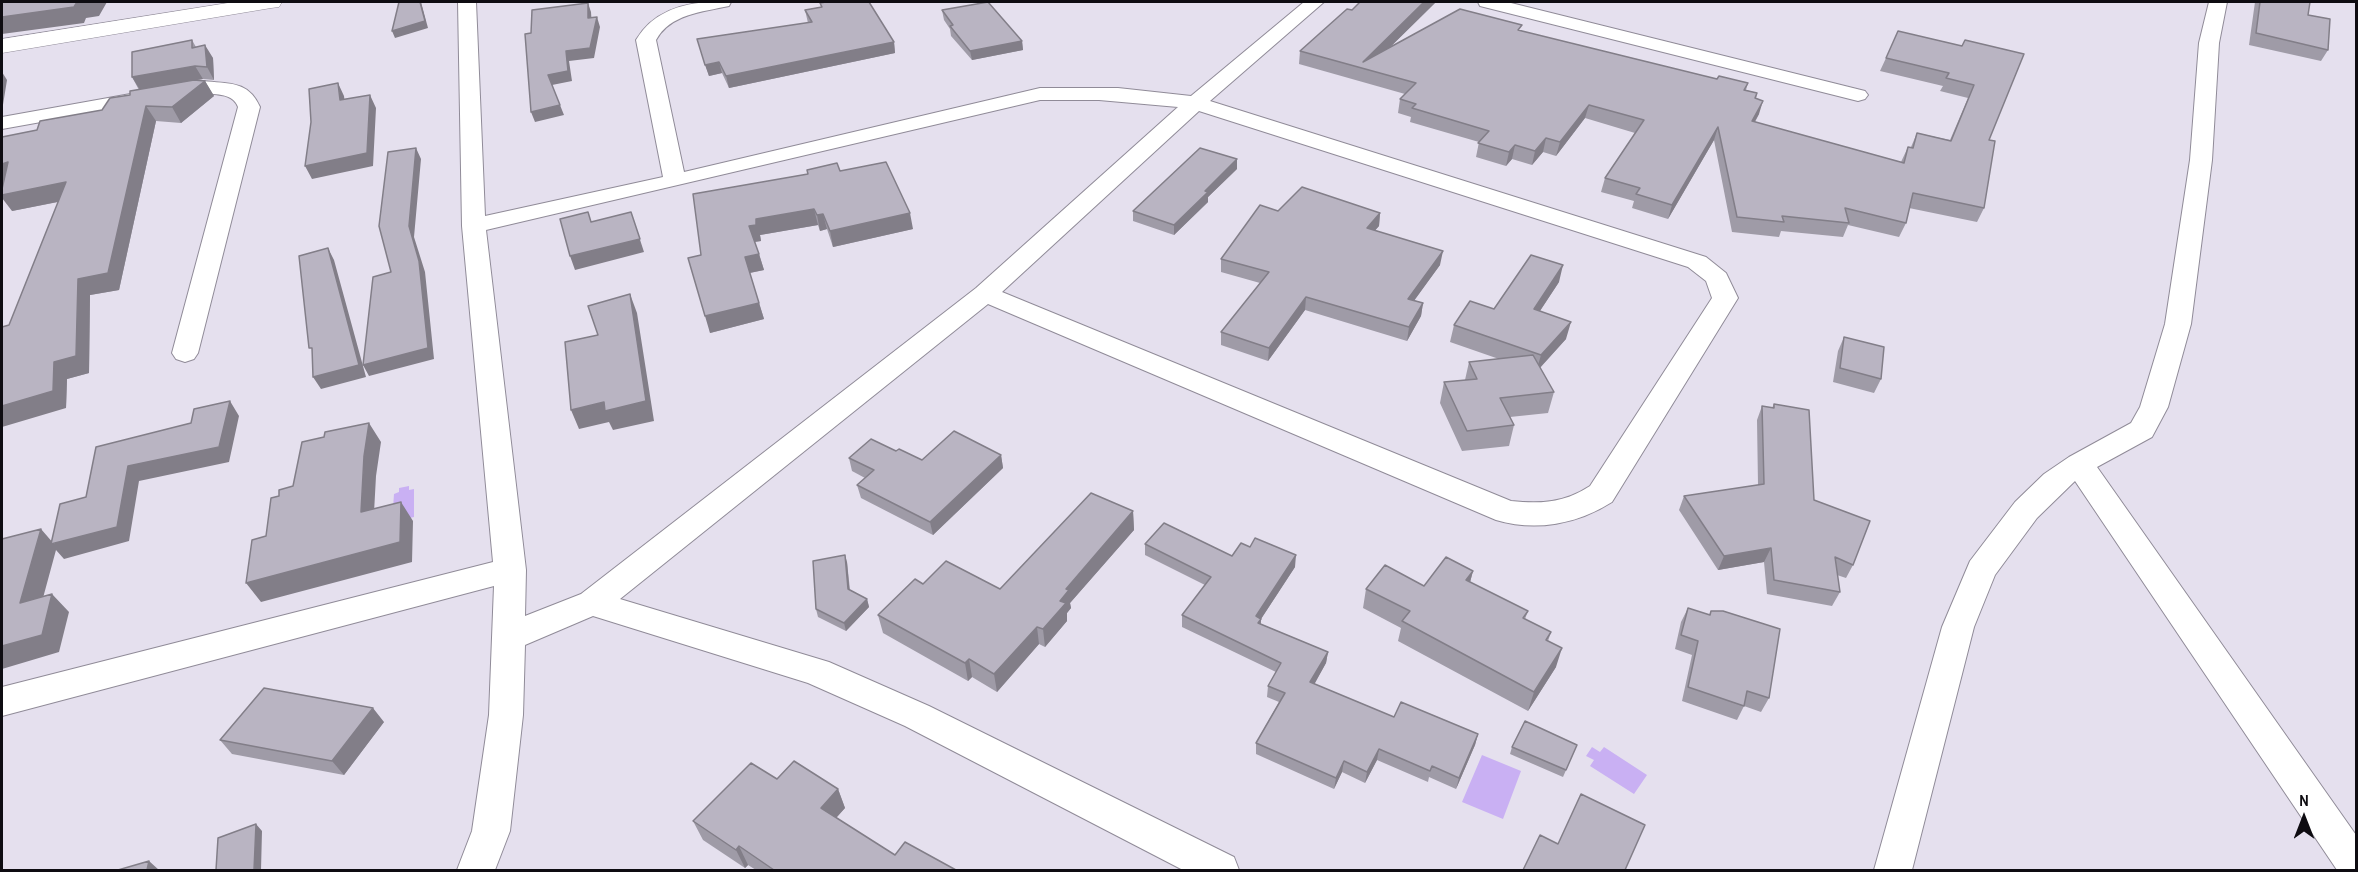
<!DOCTYPE html>
<style>
body{margin:0}
#map{position:relative;width:2358px;height:872px;overflow:hidden;background:#e5e0ee;font-family:"Archivo Narrow",sans-serif}
canvas{display:block}
.frame{position:absolute;inset:0;border:3px solid #0e0c11;pointer-events:none}
.north{position:absolute;left:2274px;top:788px;width:60px;height:60px;-webkit-text-stroke:4px #fff;paint-order:stroke;rotate:0deg;font-size:16px;font-weight:700;line-height:24px;text-align:center;color:#0e0c11}
.north::after{content:'';display:block;margin:auto;width:21px;height:27px;background:#0e0c11;clip-path:polygon(50% 0,100% 100%,50% 72%,0 100%)}
</style>
<div id="map">
<canvas width="2358" height="872"></canvas>
<div class="frame"></div>
<div class="north">N</div>
</div>
<script>
const c = document.querySelector('canvas').getContext('2d');
c.lineJoin = 'round';
function fill(path, color) {
  c.fillStyle = color;
  c.fill(path, 'evenodd');
}
function strokePath(path, color, width, dash) {
  c.strokeStyle = color;
  c.lineWidth = width;
  c.lineCap = dash ? 'butt' : 'round';
  c.setLineDash(dash || []);
  c.stroke(path);
}
fill(new Path2D(`
 M409,486V490L414,489V517L392,522L394,494L399,492V488Z
 M1592,747L1600,752L1604,747L1647,775L1634,794L1590,766L1594,760L1586,756Z
 M1482,755L1521,771L1503,819L1462,802Z`), '#c9b0f3');
const street = new Path2D(`
 M458,2H476L485,216L663,177L636,40C656,6 694,0 731,2L729,6C702,12 670,14 656,40L684,172L1040,88H1118L1191,96L1304,2H1324L1210,101L1706,257L1726,273L1738,298L1612,502C1578,524 1536,532 1496,520L988,304L620,599L829,662L929,706L1234,857L1239,870H1183L905,726L808,683L593,616L525,645L523,715L510,831L495,870H457L472,831L489,715L494,586L2,716V687L493,562L462,226ZM1040,100H1099L1178,107L976,288L581,594L525,616L526,570L486,230ZM1199,111L1688,267L1706,281L1712,298L1590,486C1564,503 1541,504 1511,501L1002,292Z
 M1478,2H1507L1865,91L1868,95L1865,99L1858,101L1480,6Z
 M2209,2H2227L2219,43L2212,160L2191,324L2168,407L2152,437L2097,467L2356,835V870H2337L2075,481L2037,518L1995,575L1974,627L1912,870H1874L1942,627L1970,561L2015,502L2044,474L2069,457L2131,423L2140,407L2165,324L2190,160L2199,43Z
 M203,81C228,84 248,80 260,107L198,353L194,359L185,362L176,359L172,353L238,107C233,93 217,95 203,93L2,129V117Z`);
const secondary = new Path2D(`
 M234,2H282L279,7L271,8L2,53V39Z`);
strokePath(street, '#908b98', 2);
strokePath(secondary, '#908b98', 1);
fill(street, '#fff');
fill(secondary, '#fff');
fill(new Path2D(`
 M1360,2H1436L1389,48L1521,31L1717,79L1748,83L1746,90L1757,93L1756,99L1759,114L1755,122L1901,162L1908,147H1911L1917,133L1950,140L1968,98L1940,91L1943,86L1880,71L1886,58L1962,46L1965,40L1989,140L1984,208L1977,222L1909,208L1906,223L1899,237L1848,225L1843,237L1781,231L1779,237L1732,232L1714,140L1668,219L1632,208L1634,201L1601,192L1605,178L1635,133L1585,118L1556,156L1543,152L1532,165L1512,159L1506,166L1476,157L1479,142L1410,122L1411,117L1398,113L1400,99L1405,94L1299,64L1300,51L1352,10Z
 M2255,2H2310L2308,15L2328,50L2321,61L2249,45Z
 M820,3L894,42L895,53L729,88L722,73L709,76L697,39L808,23L805,10L821,7Z
 M942,10L1022,41L1023,50L972,60L951,36L950,29L944,20Z
 M192,40L196,47L213,58L214,80L203,79L195,80L205,81L214,96L181,123L156,121L119,290L90,295L89,373L67,379L66,408L9,325L58,202L12,211L37,130L102,110L130,95L139,90L132,77Z
 M1237,169L1208,197V202L1174,235L1133,221V211Z
 M807,170L840,171L913,229L833,247L827,229L820,231L818,225L760,235L761,241L755,242L759,254L764,270L750,273L764,319L710,333L701,255L808,174Z
 M1278,211L1380,213L1379,226L1375,230L1440,265L1414,300L1423,303L1421,316L1407,341L1305,310L1268,361L1221,345V332L1260,283L1221,272V259Z
 M1559,282L1540,311L1566,339L1540,368L1554,392L1548,413L1510,417L1514,425L1509,446L1462,451L1440,403L1444,382L1465,380L1469,362L1499,359L1450,342L1454,325Z
 M1844,337L1881,379L1874,393L1833,382L1838,351Z
 M1774,404L1814,500L1853,565L1846,578L1837,575L1840,592L1832,606L1767,594L1764,562L1718,570L1679,510L1684,496L1758,485L1757,420L1762,406L1772,408Z
 M896,451L922,460L1001,455L1003,468L933,535L861,498L857,485L865,478L852,471L849,458Z
 M1133,511L1134,530L1070,603L1071,608L1067,613V621L1045,647L1039,644L997,692L972,677L968,681L883,633L878,615L923,584L1000,589Z
 M1145,544L1232,556L1295,567L1261,619V624L1328,652L1326,663L1314,684L1394,717L1478,734L1475,745L1456,789L1429,777L1428,782L1377,760L1365,783L1342,772L1334,789L1256,754V743L1279,702L1267,697L1268,686L1276,672L1182,627V615L1205,585L1145,555Z
 M847,562L850,590L867,599L869,607L846,631L818,617L816,609Z
 M1473,571L1470,582L1528,611L1525,619L1551,632L1548,641L1556,667L1528,711L1398,641L1401,628L1363,608L1366,589L1424,586Z
 M1688,608L1709,615L1711,611L1769,698L1761,712L1744,706L1737,720L1682,701L1692,655L1675,649L1681,622Z
 M384,722L344,775L232,754L220,740Z
 M1577,745L1563,777L1510,754L1512,747Z
 M777,779L838,789L845,808L836,818L895,855L956,870H756L748,865L745,868L703,840L693,821Z`), '#9f9ba7');
fill(new Path2D(`
 M77,2H107L99,16L86,18L84,23L2,34V17Z
 M420,2H421L428,28L395,38L392,31Z
 M1424,2H1436L1367,70L1363,62Z
 M588,3L591,12L592,28L588,18Z
 M597,17L600,27L594,58L569,61L572,81L552,85L548,75L566,51Z
 M1022,41L1023,50L972,60L970,51Z
 M894,42L895,53L729,88L726,76Z
 M205,45L213,58L214,80L207,67Z
 M719,62L722,73L709,76L705,65Z
 M195,66L203,79L140,90L132,77Z
 M2,72L7,80L2,111Z
 M205,81L214,96L181,123L172,107Z
 M338,83L344,96L346,113L340,100Z
 M370,95L376,108L373,166L312,179L305,166Z
 M1763,101L1759,114L1747,135L1752,121Z
 M560,105L564,115L535,122L531,112Z
 M1589,105L1585,118L1556,156L1560,142Z
 M146,106L156,121L119,290L90,295L89,373L67,379L66,408L2,427V406L54,362L78,279Z
 M1718,127L1714,140L1668,219L1672,205Z
 M1546,138L1543,152L1532,165L1535,151Z
 M1515,145L1512,159L1506,166L1509,152Z
 M416,148L421,159L414,237L425,272L434,359L369,376L363,365L409,226Z
 M1237,159V169L1208,197V202L1174,235V225L1205,191Z
 M8,162L20,178L2,182V164Z
 M66,182L77,198L12,211L2,198V195Z
 M814,209L818,225L760,235L761,241L753,242L749,226L756,219Z
 M631,212L644,252L575,270L570,256Z
 M910,213L913,229L833,247L830,231Z
 M1380,213L1379,226L1366,241L1367,228Z
 M823,214L827,229L820,231L817,215Z
 M328,248L334,260L366,377L321,389L313,377Z
 M1443,251L1440,265L1406,312L1408,299Z
 M759,254L764,270L749,273L745,257Z
 M1563,265L1559,282L1530,326L1534,309Z
 M630,294L637,313L654,421L613,430L609,422L579,429L571,410L604,402Z
 M1306,297L1305,310L1268,361L1269,348Z
 M759,303L764,319L710,333L705,316Z
 M1423,303L1421,316L1407,341L1409,327Z
 M1571,322L1566,339L1536,372L1541,355Z
 M230,401L239,416L229,462L139,481L129,541L64,559L56,550L37,620L20,603L41,529L54,544L128,466Z
 M369,423L381,442L376,476L373,531L361,512L364,456Z
 M1001,455L1003,468L933,535L930,522Z
 M401,502L413,521L412,562L261,602L246,583Z
 M1133,511L1134,530L1070,603L1071,608L1067,613V621L1045,647L1043,629L1066,589Z
 M1771,548L1764,562L1718,570L1724,556Z
 M845,555L847,562L850,596L848,589Z
 M1296,555L1295,567L1261,619L1260,630L1256,616Z
 M1473,571L1468,590L1466,580Z
 M52,594L69,612L59,652L2,669V646Z
 M867,599L869,607L846,631L844,623Z
 M1037,627L1039,644L997,692L994,674Z
 M1562,648L1556,667L1528,711L1534,692Z
 M1328,652L1326,663L1309,694L1310,682Z
 M969,659L972,677L968,681L965,663Z
 M373,708L384,722L344,775L332,761Z
 M1478,734L1475,745L1456,789L1459,778Z
 M1379,749L1377,760L1365,783L1367,772Z
 M1344,761L1342,772L1334,789L1336,778Z
 M838,789L845,808L828,827L821,808Z
 M256,824L262,831L261,870H254Z
 M739,846L748,865L745,868L736,850Z
 M149,861L159,870H147Z`), '#827e88');
const building = new Path2D(`
 M2,2H83H77L74,7L2,17Z
 M399,2H420L425,21L392,31Z
 M826,2H869L894,42L726,76L719,62L705,65L697,39L812,22L805,10L822,7L820,3Z
 M988,2L1022,41L970,51L950,26L953,25L942,10Z
 M1360,2H1424L1363,62L1460,9L1522,25L1518,30L1717,79L1719,76L1748,83L1744,90L1757,93L1755,98L1763,101L1752,121L1904,163L1908,147L1913,148L1917,133L1951,141L1974,85L1946,78L1949,73L1886,58L1898,31L1962,46L1965,40L2024,54L1989,140L1995,141L1984,208L1913,193L1906,223L1845,208L1849,223L1782,216L1784,222L1737,217L1718,127L1672,205L1636,194L1640,188L1605,178L1644,120L1589,105L1560,142L1546,138L1535,151L1515,145L1509,152L1478,143L1489,131L1412,108L1416,104L1400,99L1416,83L1300,51L1347,9L1352,10Z
 M2260,2H2310L2308,15L2330,19L2328,50L2256,33Z
 M588,3V18L597,17L590,48L566,51L568,71L548,75L560,105L531,112L525,34L531,33L532,10Z
 M192,40V48L205,45L207,67L195,66L132,77V52Z
 M194,80L205,81L172,107L146,106L108,273L78,279L76,356L54,362L53,391L2,406V327L9,325L66,182L2,195V189L8,162L2,164V137L37,130L40,121L102,110L110,98L130,95V91Z
 M338,83L340,100L370,95L367,153L305,166L311,122L309,89Z
 M416,148L409,226L419,261L428,348L363,365L373,277L391,272L379,226L388,152Z
 M1200,148L1237,159L1205,191L1208,192L1174,225L1133,211Z
 M886,162L910,213L830,231L823,214L817,215L814,209L756,219V225L749,226L759,254L745,257L759,303L705,316L688,258L701,255L693,194L808,174L807,170L837,163L840,171Z
 M1302,187L1380,213L1367,228L1443,251L1408,299L1423,303L1409,327L1306,297L1269,348L1221,332L1269,272L1221,259L1260,205L1278,211Z
 M588,212L591,222L631,212L640,239L570,256L560,219Z
 M328,248L359,365L313,377L312,348H309L299,256Z
 M1531,255L1563,265L1534,309L1571,322L1541,355L1454,325L1470,301L1494,309Z
 M630,294L646,401L605,411L604,402L571,410L565,342L598,335L588,306Z
 M1844,337L1884,347L1881,379L1840,368Z
 M1533,355L1554,392L1500,398L1514,425L1467,431L1444,382L1477,379L1469,362Z
 M230,401L219,447L128,466L117,527L51,544L60,504L86,497L96,447L191,423L194,409Z
 M1774,404L1809,410L1814,500L1870,521L1853,565L1835,557L1840,592L1774,580L1771,548L1724,556L1684,496L1764,484L1762,406L1774,408Z
 M369,423L364,456L361,512L401,502L400,542L246,583L252,540L266,536L271,498L279,496V490L293,486L302,442L324,437L325,432Z
 M954,431L1001,455L930,522L857,485L874,470L849,458L871,439L896,451L899,449L922,460Z
 M1091,493L1133,511L1066,589L1069,590L1060,601L1066,603L1043,629L1037,627L994,674L969,659L965,663L878,615L915,579L923,584L946,561L1000,589Z
 M1164,523L1232,556L1241,543L1250,547L1255,538L1296,555L1256,616L1261,619L1258,623L1328,652L1310,682L1394,717L1401,702L1478,734L1459,778L1432,766L1430,771L1379,749L1367,772L1344,761L1336,778L1256,743L1285,693L1268,686L1281,663L1182,615L1211,577L1145,544Z
 M41,529L20,603L52,594L42,635L2,646V539Z
 M845,555L848,589L867,599L844,623L816,609L813,561Z
 M1446,557L1473,571L1466,580L1528,611L1523,618L1551,632L1546,640L1562,648L1534,692L1402,621L1410,611L1366,589L1385,565L1424,586Z
 M1688,608L1710,615L1711,611H1723L1780,629L1769,698L1747,691L1744,706L1688,687L1698,641L1681,635Z
 M264,688L373,708L332,761L220,740Z
 M1525,721L1577,745L1566,770L1512,747Z
 M794,761L838,789L821,808L895,855L905,842L956,870H774L739,846L736,850L693,821L751,763L777,779Z
 M1581,794L1645,825L1625,870H1523L1540,835L1558,844Z
 M256,824L254,870H216L218,838Z
 M149,861L147,870H118Z`);
fill(building, '#b9b4c2');
strokePath(building, '#827e88', 1.5);
</script>
